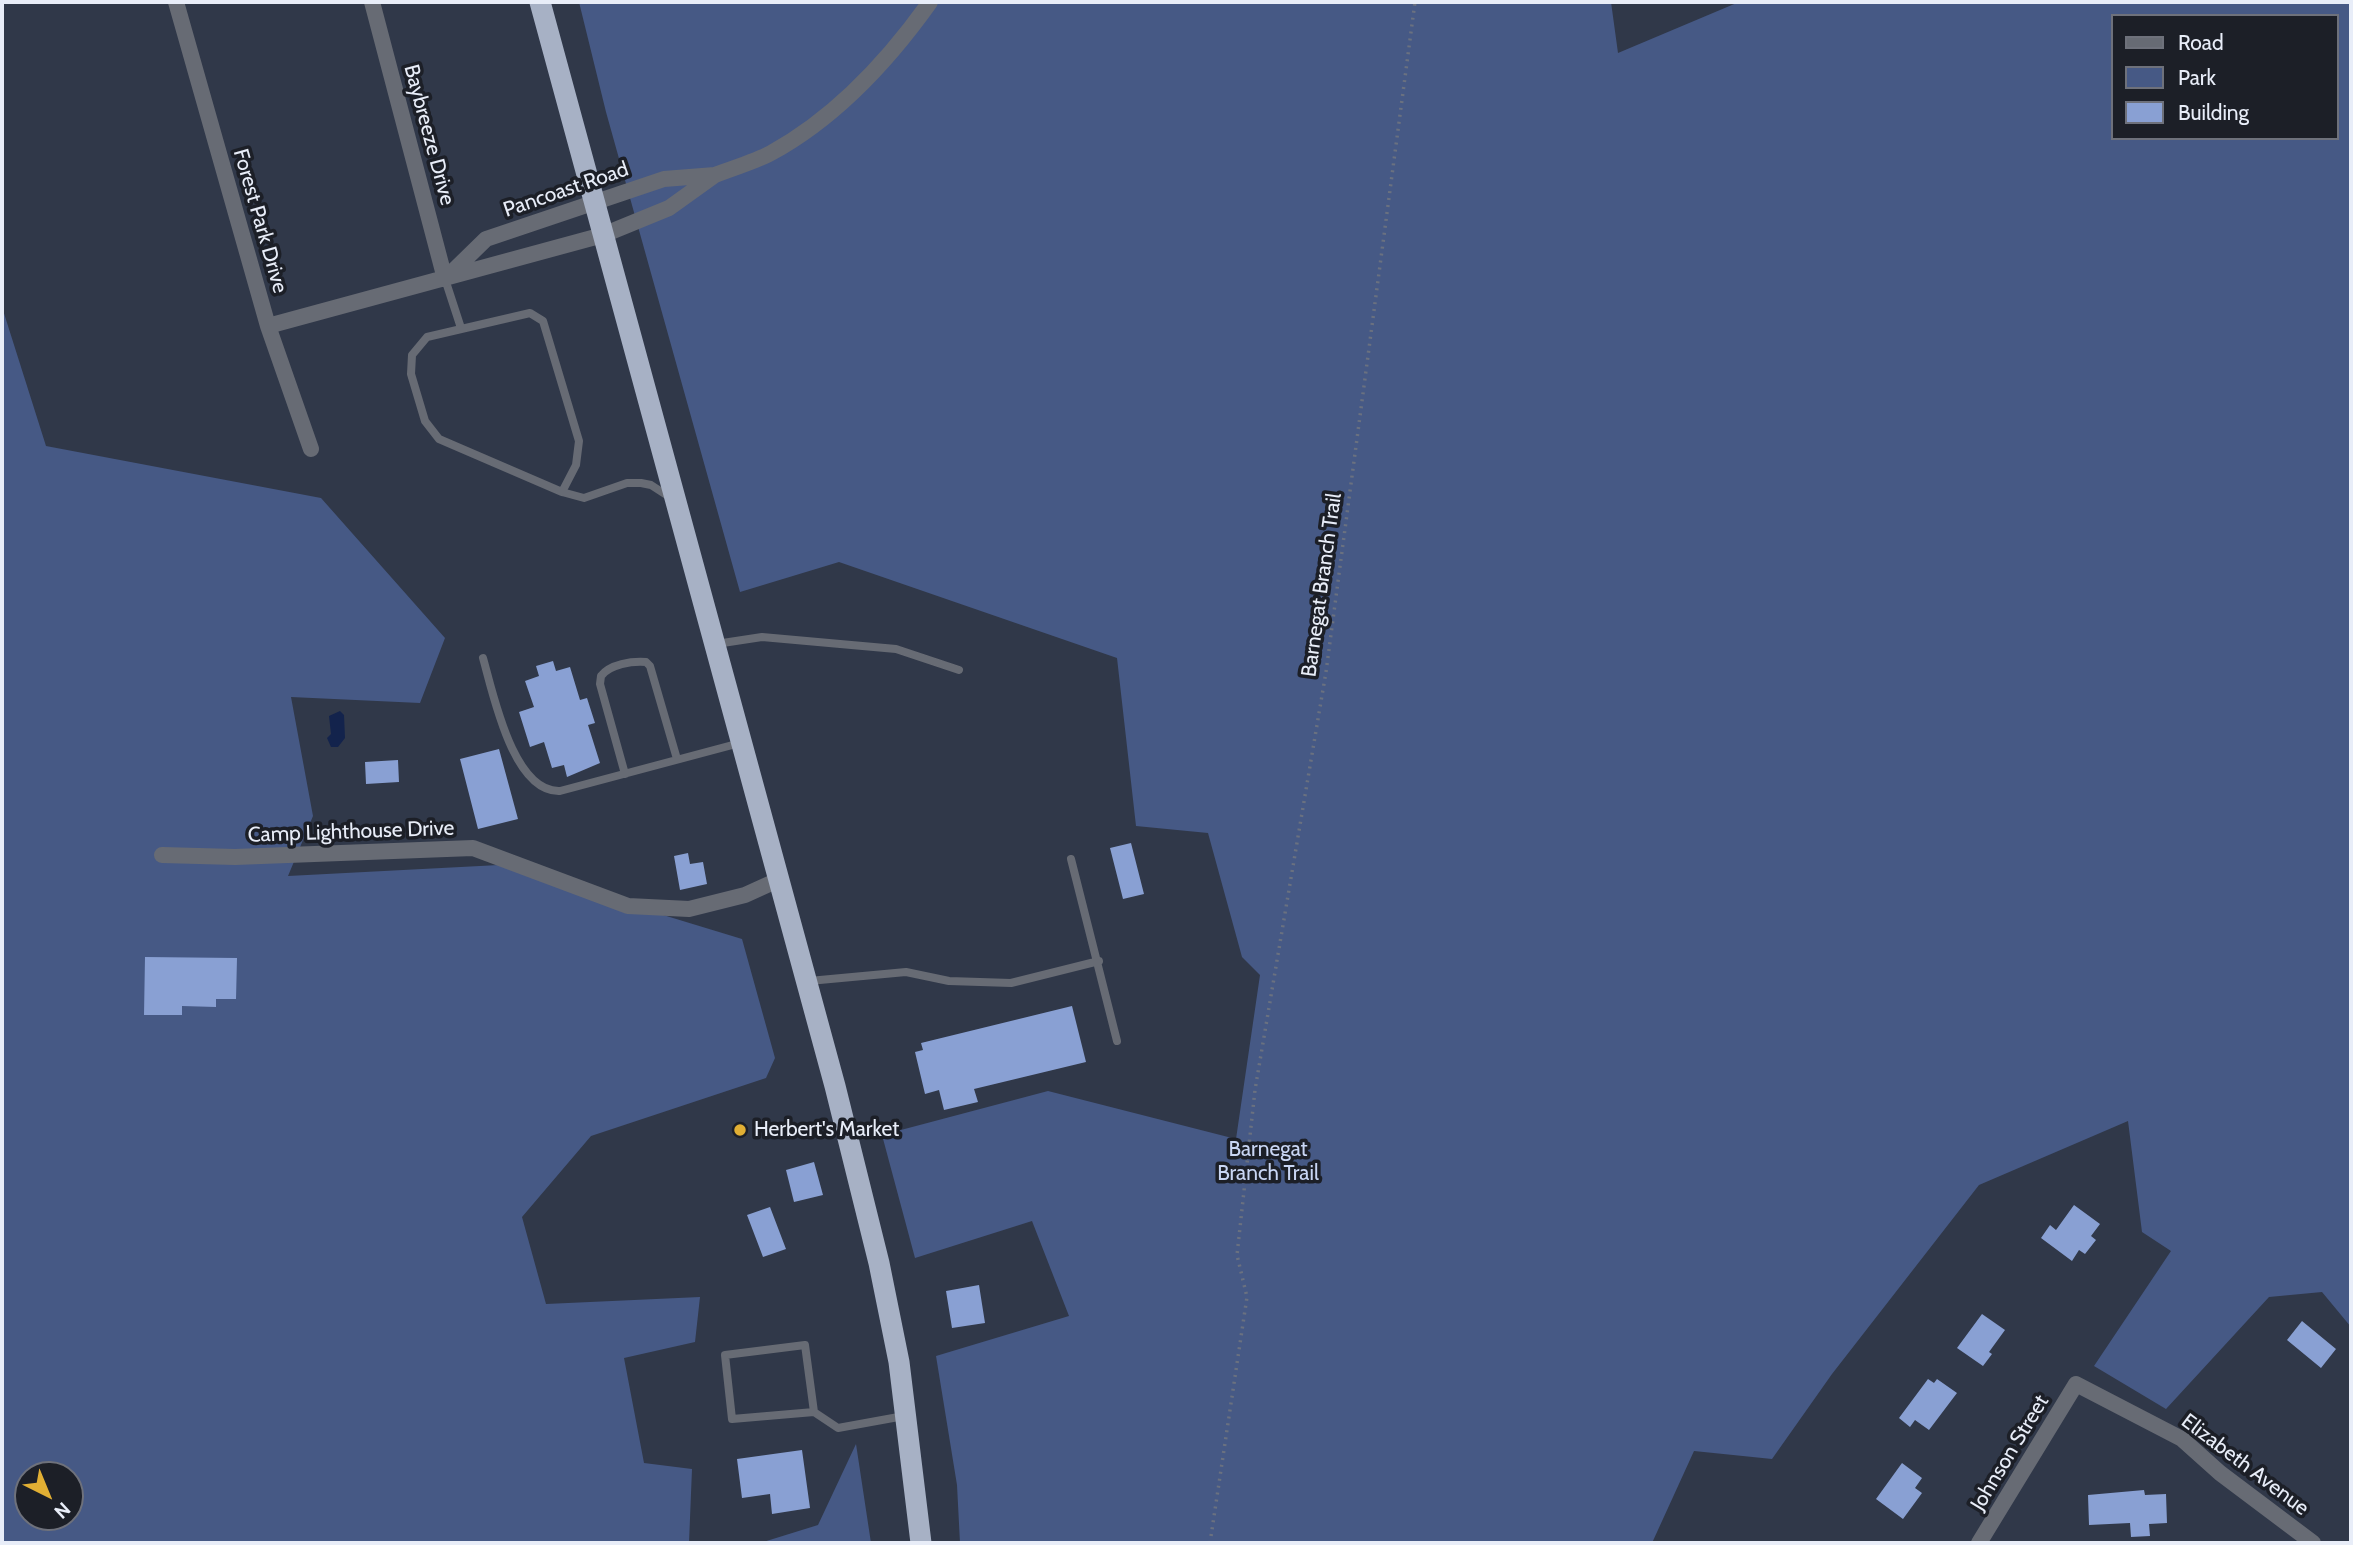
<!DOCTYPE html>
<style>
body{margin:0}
#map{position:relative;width:2353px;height:1545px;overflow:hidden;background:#303849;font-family:Cabin,sans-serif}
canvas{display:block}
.frame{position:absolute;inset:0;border:4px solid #e8edf8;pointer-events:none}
.legend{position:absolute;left:2111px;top:14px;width:228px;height:126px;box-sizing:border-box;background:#1c1f27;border:2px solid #6e717b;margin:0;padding:9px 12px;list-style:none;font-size:21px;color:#e8edf8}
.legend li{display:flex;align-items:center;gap:14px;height:35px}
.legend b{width:35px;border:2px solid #6e717b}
.north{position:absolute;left:14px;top:1461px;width:70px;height:70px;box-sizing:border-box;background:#1c1f27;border:2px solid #6e717b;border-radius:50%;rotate:137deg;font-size:19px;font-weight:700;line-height:28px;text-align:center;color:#e8edf8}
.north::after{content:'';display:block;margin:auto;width:24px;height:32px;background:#e1af34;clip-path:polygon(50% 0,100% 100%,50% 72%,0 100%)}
</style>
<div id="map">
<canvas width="2353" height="1545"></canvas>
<div class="frame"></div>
<ul class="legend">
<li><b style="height:9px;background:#676b74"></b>Road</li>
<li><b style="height:19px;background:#465985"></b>Park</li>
<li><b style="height:19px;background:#89a0d3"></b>Building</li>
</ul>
<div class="north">N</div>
</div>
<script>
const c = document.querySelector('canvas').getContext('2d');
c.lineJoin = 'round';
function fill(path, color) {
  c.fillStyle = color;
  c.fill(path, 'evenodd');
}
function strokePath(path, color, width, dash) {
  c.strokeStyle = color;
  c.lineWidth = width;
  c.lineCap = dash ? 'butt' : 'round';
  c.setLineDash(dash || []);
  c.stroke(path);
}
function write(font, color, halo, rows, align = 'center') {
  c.font = font + ' Cabin,sans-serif';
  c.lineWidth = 7;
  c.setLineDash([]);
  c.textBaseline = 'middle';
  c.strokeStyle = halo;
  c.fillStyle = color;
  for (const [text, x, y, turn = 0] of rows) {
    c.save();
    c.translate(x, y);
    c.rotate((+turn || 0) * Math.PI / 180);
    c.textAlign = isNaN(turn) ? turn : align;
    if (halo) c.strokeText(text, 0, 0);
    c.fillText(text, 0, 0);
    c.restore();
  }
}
fill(new Path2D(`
 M579,2H1611L1618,53L1739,2H2351V1327L2322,1292L2269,1297L2166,1409L2094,1366L2171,1251L2142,1232L2128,1121L1979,1185L1832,1374L1772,1459L1694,1451L1652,1543H960L957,1485L936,1356L1069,1316L1032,1221L915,1258L882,1135L1048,1091L1236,1139L1260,975L1242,957L1208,833L1136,826L1117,658L839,562L740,592L606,112ZM2113,16H2337V138H2113Z
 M2,307L46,446L321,498L445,638L420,703L291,697L313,816L288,876L499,865L742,939L775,1058L766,1078L591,1136L522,1217L546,1304L700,1297L695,1342L624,1358L644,1463L692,1469L689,1543H2ZM28,1475H70V1517H28Z
 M856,1444L871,1543H760L818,1525Z`), '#465985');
fill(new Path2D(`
 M340,711L344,715L345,738L338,747H331L327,738L331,734L329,716Z`), '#13234c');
fill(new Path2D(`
 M553,661L556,671L570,667L580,700L587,698L595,723L588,725L600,763L567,777L564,765L552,768L544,742L530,747L519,712L534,707L525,681L539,676L536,666Z
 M499,749L518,819L478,829L460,759Z
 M398,760L399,782L366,784L365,762Z
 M1131,843L1144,894L1123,899L1110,848Z
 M688,853L690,864L703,862L707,884L680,890L674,856Z
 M145,957L237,958L236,999H216V1007L182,1006V1015H144Z
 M1072,1006L1086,1062L974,1089L978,1102L944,1110L939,1090L925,1094L915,1052L923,1050L921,1043Z
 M814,1162L823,1195L794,1202L786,1170Z
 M2074,1205L2100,1224L2091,1236L2096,1240L2085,1254L2079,1250L2072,1261L2041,1238L2050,1225L2056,1230Z
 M770,1207L786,1249L763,1257L747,1215Z
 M979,1285L985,1323L952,1328L946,1291Z
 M1982,1314L2005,1330L1989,1352L1992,1354L1983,1366L1957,1348Z
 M2302,1321L2336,1349L2321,1368L2287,1340Z
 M1928,1379L1934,1383L1937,1379L1957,1393L1929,1430L1915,1420L1910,1427L1899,1418Z
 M802,1450L810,1508L772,1514L770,1494L742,1498L737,1459Z
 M1902,1463L1922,1478L1915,1488L1922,1493L1903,1519L1876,1499Z
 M2144,1490L2145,1495L2166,1494L2167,1523L2149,1524L2150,1536L2131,1537L2130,1523L2089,1525L2088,1495Z`), '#89a0d3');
strokePath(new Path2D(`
 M1210,1543L1247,1297L1237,1255L1255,1090L1326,672L1415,2`), '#6a7180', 3.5, [2, 5]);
strokePath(new Path2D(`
 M445,279L461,328
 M562,492L576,465L579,441L543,321L530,313L427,337L412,355L411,374L425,421L439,439L562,492L584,498L627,483H641L651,485L671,498
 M716,644L762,637L896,649L959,670
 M483,658C493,693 513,793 560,791L740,743
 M625,774L600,684L601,676C610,664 632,661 646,662L650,666L677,759
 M1071,859L1117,1041
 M809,981L906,972L949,981L1011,983L1099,961
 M814,1412L805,1345L725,1355L732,1419L814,1412L838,1428L904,1416`), '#676b74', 8);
strokePath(new Path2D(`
 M176,2L268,326L311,449
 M372,2L445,279
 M715,175C733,168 754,162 771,153C835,118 888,61 930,2
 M268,326L603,235L669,208L715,175L664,179L486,239L445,279
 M162,855L235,857L473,848L628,906L689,909L745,895L778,880
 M1979,1543L2076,1384L2182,1439L2220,1473L2313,1543`), '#676b74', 16);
strokePath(new Path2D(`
 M540,2L835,1086L879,1263L899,1362L921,1543`), '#a7b1c5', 21);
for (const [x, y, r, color] of [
 [740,1130,7,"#e1af34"]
]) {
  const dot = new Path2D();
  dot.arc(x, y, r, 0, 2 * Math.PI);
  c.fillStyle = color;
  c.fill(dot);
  strokePath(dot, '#1c1f27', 2.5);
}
write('21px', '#e8edf8', '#1c1f27', [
 ["Baybreeze Drive",429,135,75],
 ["Pancoast Road",566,190,-19],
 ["Forest Park Drive",260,221,74],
 ["Barnegat Branch Trail",1322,585,-82],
 ["Camp Lighthouse Drive",351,832,-2],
 ["Johnson Street",2010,1453,-59],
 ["Elizabeth Avenue",2245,1465,37]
]);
write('21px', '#e8edf8', '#1c1f27', [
 ["Herbert's Market",754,1130]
], 'left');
write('21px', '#c9d6f4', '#1c1f27', [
 ["Barnegat",1268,1150],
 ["Branch Trail",1268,1174]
]);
</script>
